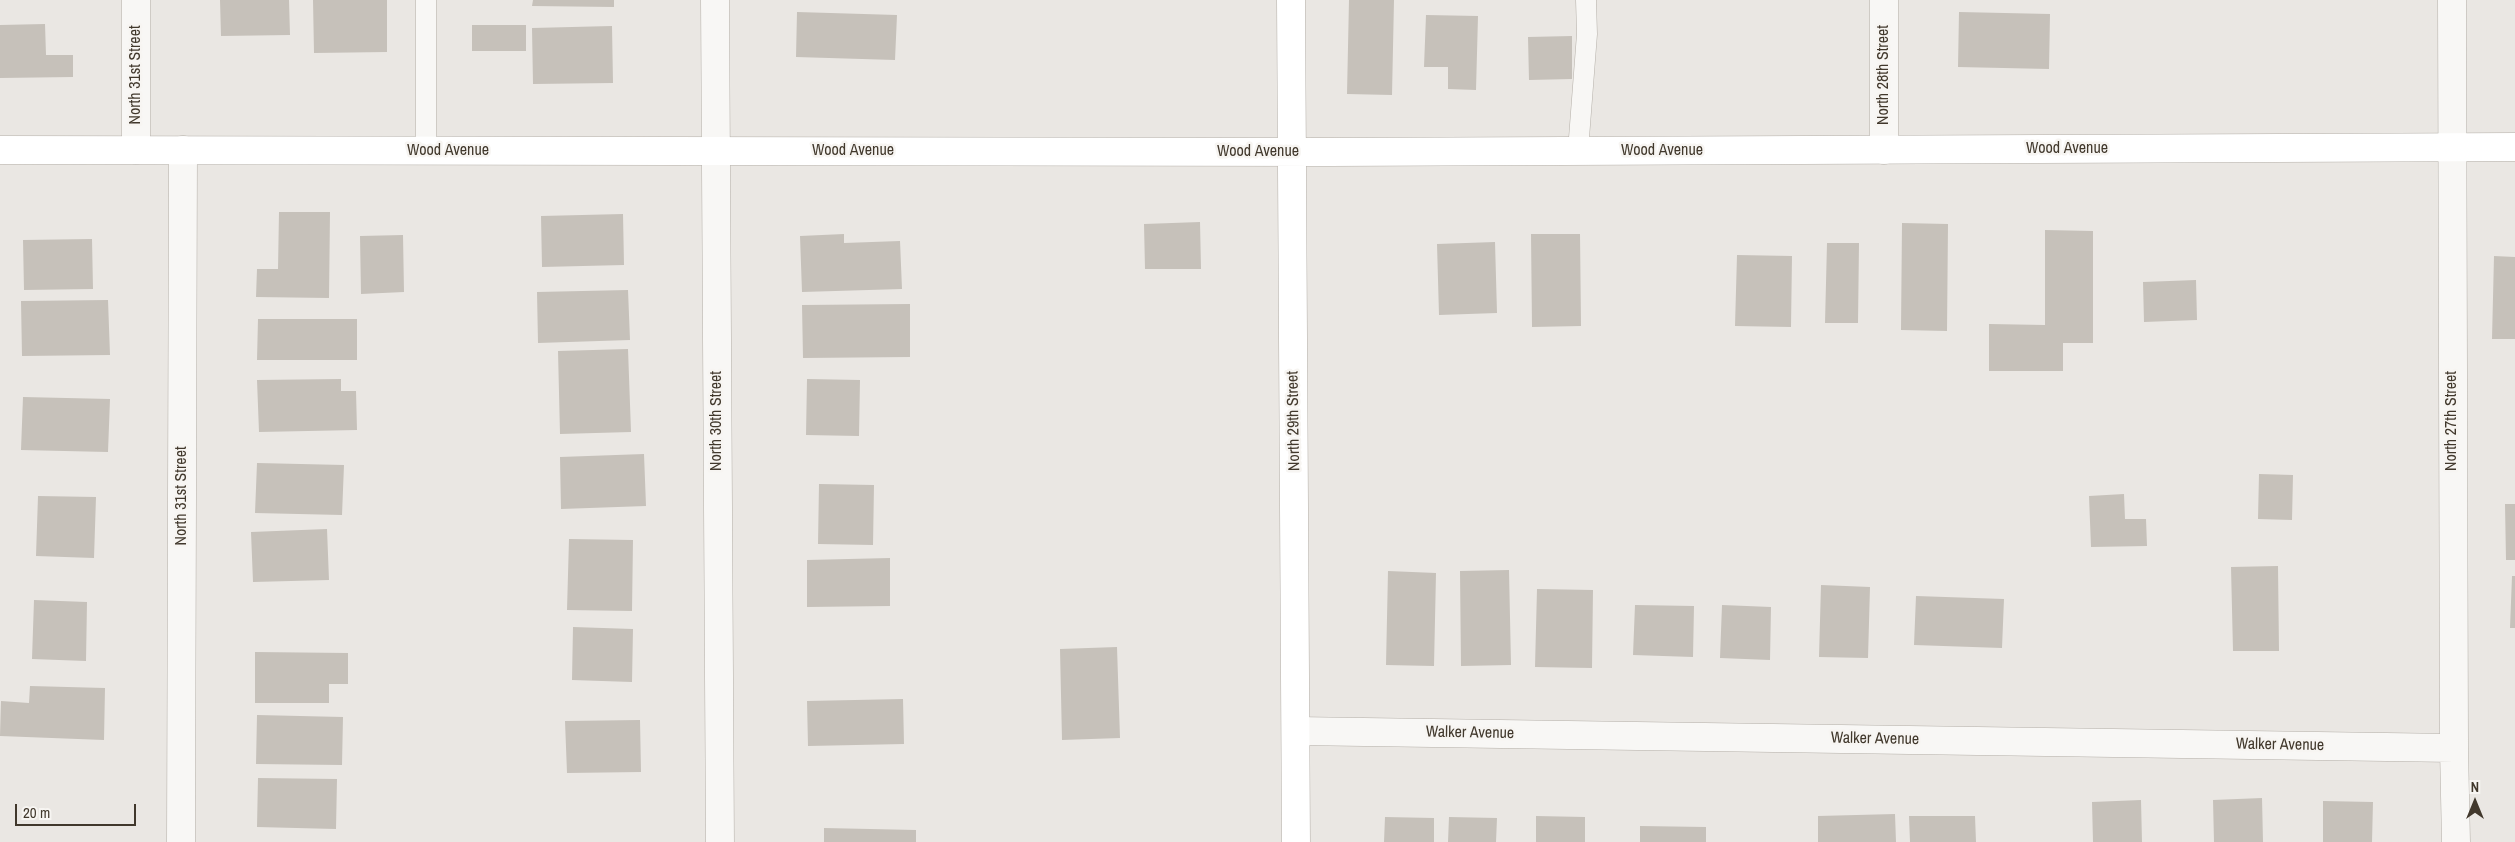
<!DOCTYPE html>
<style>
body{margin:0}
#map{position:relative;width:2515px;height:842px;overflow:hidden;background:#eae7e3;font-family:"Archivo Narrow",sans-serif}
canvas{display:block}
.north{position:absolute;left:2450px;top:777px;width:50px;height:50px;-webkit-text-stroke:4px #f7f5f2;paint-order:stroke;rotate:0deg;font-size:14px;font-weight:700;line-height:20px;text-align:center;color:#41382c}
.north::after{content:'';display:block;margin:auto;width:18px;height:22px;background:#41382c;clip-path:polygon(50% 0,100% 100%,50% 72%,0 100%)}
.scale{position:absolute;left:15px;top:804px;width:121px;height:22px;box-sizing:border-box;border:2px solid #41382c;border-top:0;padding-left:6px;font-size:15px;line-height:18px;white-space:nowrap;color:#41382c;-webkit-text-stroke:4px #f7f5f2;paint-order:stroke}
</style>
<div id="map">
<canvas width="2515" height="842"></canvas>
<div class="north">N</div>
<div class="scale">20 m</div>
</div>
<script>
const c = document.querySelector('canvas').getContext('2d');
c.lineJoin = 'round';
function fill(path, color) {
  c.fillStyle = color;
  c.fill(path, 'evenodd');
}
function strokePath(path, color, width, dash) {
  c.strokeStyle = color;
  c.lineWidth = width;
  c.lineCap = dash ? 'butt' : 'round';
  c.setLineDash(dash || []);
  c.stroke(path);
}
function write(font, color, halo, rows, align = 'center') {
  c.font = font + ' "Archivo Narrow",sans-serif';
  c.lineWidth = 5;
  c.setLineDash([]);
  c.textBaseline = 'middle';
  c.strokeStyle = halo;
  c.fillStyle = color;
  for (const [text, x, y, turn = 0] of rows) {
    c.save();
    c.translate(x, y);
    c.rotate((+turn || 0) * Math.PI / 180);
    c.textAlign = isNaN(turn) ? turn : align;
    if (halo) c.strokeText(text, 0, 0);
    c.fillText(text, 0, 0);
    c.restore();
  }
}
fill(new Path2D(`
 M220,0H289L290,35L221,36Z
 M313,0H387V52L314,53Z
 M533,0H614V7L532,6Z
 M1349,0H1394L1392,95L1347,94Z
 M797,12L897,15L895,60L796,57Z
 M1959,12L2050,14L2049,69L1958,67Z
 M1426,15L1478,16L1476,90L1448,89V67H1424Z
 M45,24L46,55H73V77L0,78V25Z
 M472,25H526V51H472Z
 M612,26L613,83L533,84L532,28Z
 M1572,36V79L1529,80L1528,37Z
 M279,212H330L329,298L256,297L257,269H278Z
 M623,214L624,265L542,267L541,216Z
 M1200,222L1201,269H1145L1144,224Z
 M1902,223L1948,224L1947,331L1901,330Z
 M2045,230L2093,231V343H2063V371H1989V324L2045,325Z
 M844,234V243L900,241L902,289L802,292L800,236Z
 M1531,234H1580L1581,326L1532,327Z
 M403,235L404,292L361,294L360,236Z
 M92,239L93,289L24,290L23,240Z
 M1495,242L1497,313L1439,315L1437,244Z
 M1827,243H1859L1858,323H1825Z
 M1737,255L1792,256L1791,327L1735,326Z
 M2494,256L2515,257V339H2492Z
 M2196,280L2197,320L2144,322L2143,282Z
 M628,290L630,340L538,343L537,292Z
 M108,300L110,355L22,356L21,301Z
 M910,304V357L803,358L802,305Z
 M258,319H357V360H257Z
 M628,349L631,432L560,434L558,351Z
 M341,379V391H356L357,430L259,432L257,380Z
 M807,379L860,380L859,436L806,435Z
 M23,397L110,399L108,452L21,450Z
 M644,454L646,506L561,509L560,457Z
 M257,463L344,465L342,515L255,513Z
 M2259,474L2293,475L2292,520L2258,519Z
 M819,484L874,485L873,545L818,544Z
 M2124,494L2125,519H2146L2147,546L2091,547L2089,496Z
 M38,496L96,497L94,558L36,556Z
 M2505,504H2515V560H2506Z
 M327,529L329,580L253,582L251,532Z
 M569,539L633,540L632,611L567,610Z
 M890,558V606L807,607V560Z
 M2278,566L2279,651H2233L2231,567Z
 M1509,570L1511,665L1461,666L1460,571Z
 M1388,571L1436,573L1434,666L1386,665Z
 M2512,576H2515V628H2510Z
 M1821,585L1870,587L1868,658L1819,657Z
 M1537,589L1593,590L1592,668L1535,667Z
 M1916,596L2004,599L2002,648L1914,645Z
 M34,600L87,602L86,661L32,659Z
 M1635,605L1694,606L1693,657L1633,655Z
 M1722,605L1771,607L1770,660L1720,658Z
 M573,627L633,629L632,682L572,680Z
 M1117,647L1120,738L1062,740L1060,649Z
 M255,652L348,653V684H329V703H255Z
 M30,686L105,688L104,740L0,736L1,701L29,703Z
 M903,699L904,744L808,746L807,701Z
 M257,715L343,717L342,765L256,764Z
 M640,720L641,772L567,773L565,721Z
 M258,778L337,779L336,829L257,827Z
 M2262,798L2263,842H2214L2213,800Z
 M2141,800L2142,842H2093L2092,802Z
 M2323,801L2373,802L2372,842H2323Z
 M1895,814L1896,842H1818V816Z
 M1536,816L1585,817V842H1536Z
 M1909,816H1975L1976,842H1910Z
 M1385,817L1434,818V842H1384Z
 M1449,817L1497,818L1496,842H1448Z
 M1640,826L1706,827V842H1640Z
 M824,828L916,830V842H824Z`), '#c6c1ba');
const lane = new Path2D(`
 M426,0V151
 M1578,151L1587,34L1586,0`);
const street = new Path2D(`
 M715,0L720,842
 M2452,0L2454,748L2456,842
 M136,150V0
 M1884,150V0
 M1296,731L2454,748
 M181,842L183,150`);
const secondary = new Path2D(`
 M1291,0L1296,842
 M0,150L1328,152L2515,147`);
strokePath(lane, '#b4afa8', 21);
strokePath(street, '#b4afa8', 29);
strokePath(secondary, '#b4afa8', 29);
strokePath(lane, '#f8f7f5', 20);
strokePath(street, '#f8f7f5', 28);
strokePath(secondary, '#fff', 28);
write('16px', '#41382c', '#f7f5f2', [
 ["North 31st Street",136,75,-90],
 ["North 28th Street",1884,75,-90],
 ["Wood Avenue",2067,149],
 ["Wood Avenue",448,151],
 ["Wood Avenue",853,151],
 ["Wood Avenue",1662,151],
 ["Wood Avenue",1258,152],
 ["North 30th Street",717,421,-90],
 ["North 29th Street",1294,421,-91],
 ["North 27th Street",2452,421,-90],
 ["North 31st Street",182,496,-90],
 ["Walker Avenue",1470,733,1],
 ["Walker Avenue",1875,739,1],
 ["Walker Avenue",2280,745,1]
]);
</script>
